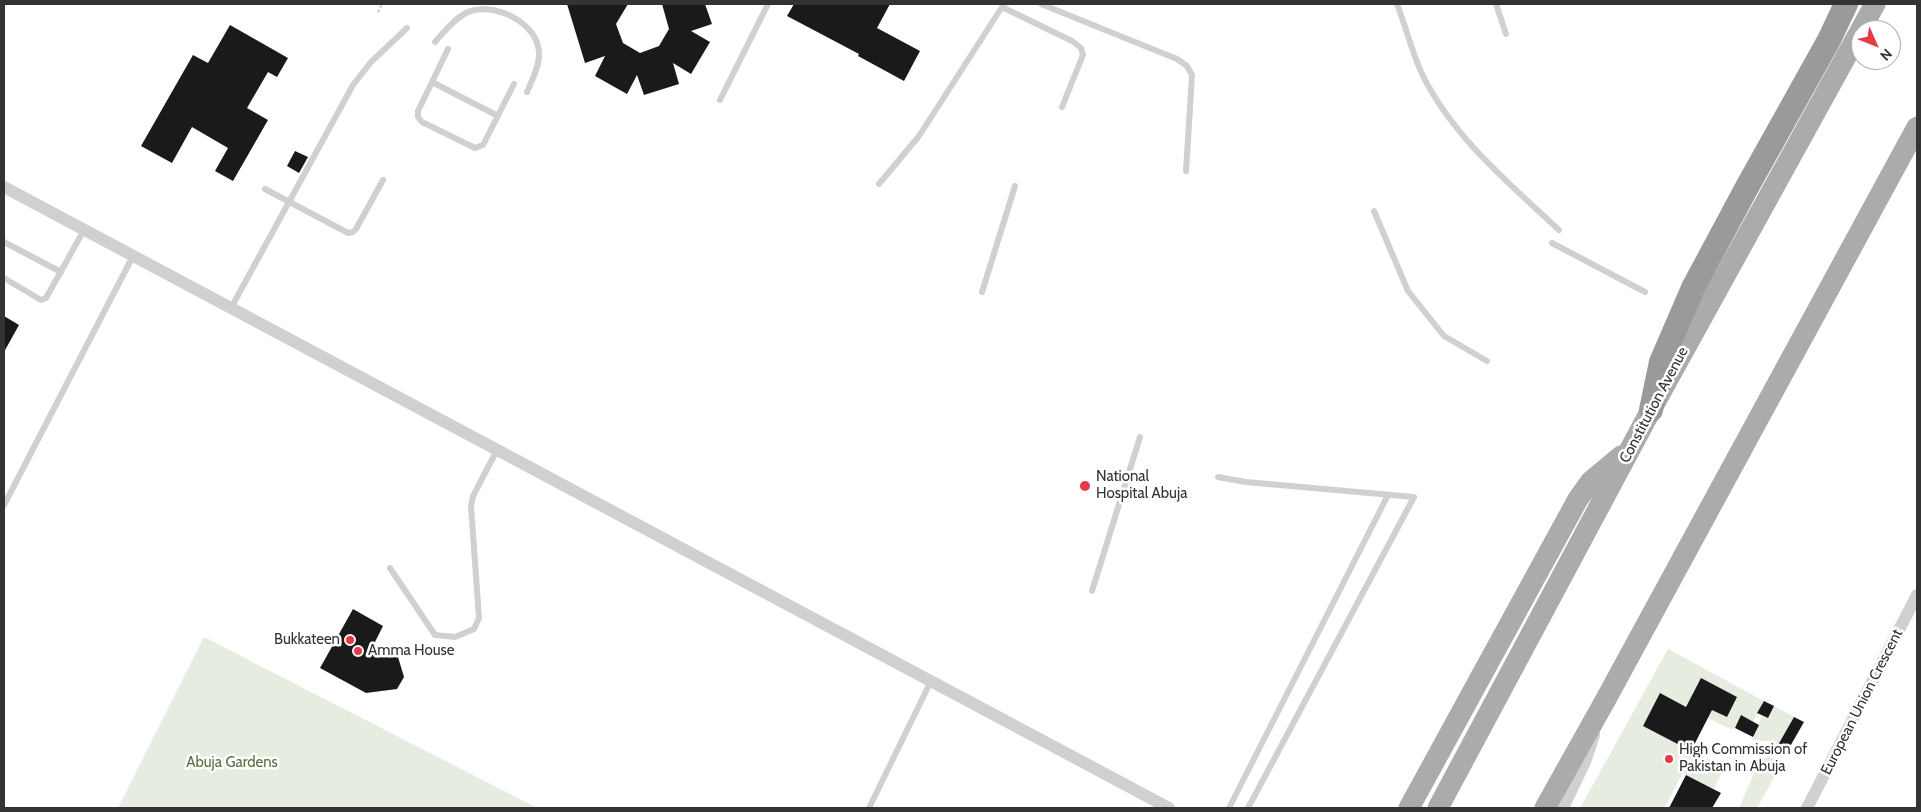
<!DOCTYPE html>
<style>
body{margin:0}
#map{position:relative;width:1921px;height:812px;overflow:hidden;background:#fff;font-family:Cabin,sans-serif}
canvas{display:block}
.frame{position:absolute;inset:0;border:5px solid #333;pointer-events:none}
.north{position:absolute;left:1851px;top:20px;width:50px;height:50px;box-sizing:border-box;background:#fff;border:1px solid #adadad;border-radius:50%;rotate:134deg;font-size:14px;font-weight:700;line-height:20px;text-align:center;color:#333}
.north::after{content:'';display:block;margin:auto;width:18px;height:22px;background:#e63946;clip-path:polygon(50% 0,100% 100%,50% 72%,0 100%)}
</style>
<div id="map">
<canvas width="1921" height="812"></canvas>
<div class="frame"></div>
<div class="north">N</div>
</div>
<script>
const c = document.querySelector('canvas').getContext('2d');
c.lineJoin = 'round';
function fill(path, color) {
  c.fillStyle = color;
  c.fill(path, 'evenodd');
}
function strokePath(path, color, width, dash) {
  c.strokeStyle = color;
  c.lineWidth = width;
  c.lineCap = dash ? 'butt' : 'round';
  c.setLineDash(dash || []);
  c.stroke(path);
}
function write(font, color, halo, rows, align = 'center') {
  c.font = font + ' Cabin,sans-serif';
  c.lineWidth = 5;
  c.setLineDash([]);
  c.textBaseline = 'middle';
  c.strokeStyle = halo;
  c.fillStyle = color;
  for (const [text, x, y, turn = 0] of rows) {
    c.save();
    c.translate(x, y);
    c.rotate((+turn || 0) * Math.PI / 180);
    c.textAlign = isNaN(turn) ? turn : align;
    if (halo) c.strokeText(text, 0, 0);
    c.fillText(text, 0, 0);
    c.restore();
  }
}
fill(new Path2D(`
 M204,637L537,808H118Z
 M1668,649L1764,701L1753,721L1741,716L1735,728L1730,729L1660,694L1643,726L1719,765L1722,772L1714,789L1683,773L1664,808H1580Z
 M1774,706L1794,717L1778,745L1767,741L1752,740L1762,716L1768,718Z
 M1770,757L1775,759L1781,765L1757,808H1739L1761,758Z`), '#e6ecdf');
fill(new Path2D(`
 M567,4H628L616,24L623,43L640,53L659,46L669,29L662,4H705L712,24L691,31L710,42L691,74L673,63L679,84L644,95L637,75L627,94L595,76L605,56L585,63Z
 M794,4H890L877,28L920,51L904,81L858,56L859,54L787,16Z
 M230,25L288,58L277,77L268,72L247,108L268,120L233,181L215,171L228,148L192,127L172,163L141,146L193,55L208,63Z
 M295,151L308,157L299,173L287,166Z
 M4,316L19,325L4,352Z
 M353,609L383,626L374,644L398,657L404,677L397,689L366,693L320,668Z
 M1701,678L1737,697L1727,717L1712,710L1691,751L1643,726L1660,693L1686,707Z
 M1764,701L1774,706L1768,718L1757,713Z
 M1741,715L1759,725L1753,737L1735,728Z
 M1794,717L1804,722L1788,750L1778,745Z
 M1686,775L1721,793L1712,808H1669Z`), '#1a1a1a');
strokePath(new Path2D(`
 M378,12L382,4`), '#cdcdcd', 2.5, [2.5, 2.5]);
strokePath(new Path2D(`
 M1041,4L1177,59L1187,66L1192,75L1186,171
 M1397,4C1406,27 1412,53 1423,76C1454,138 1509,183 1559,230
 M1496,4L1506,34
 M1002,7L1072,41L1081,48L1083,55L1062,107
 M435,42C444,32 454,19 466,13C493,0 540,23 539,55C539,67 532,80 527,92
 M448,49L418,111V117L422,122L475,148L483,145L514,84
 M432,82L498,116
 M720,100L768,4
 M879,184L919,136L1004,4
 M265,189L348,233L353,232L356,229L383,180
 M1374,211L1408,291L1444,336L1487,361
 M4,242L61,272
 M1552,243L1645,292
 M4,278L41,300L46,298L84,230
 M982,292L1015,186
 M231,308L353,85L371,62L407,28
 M1218,477L1246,482L1414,497L1248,808
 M4,505L133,256
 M390,568L435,635L455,637L474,629L479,618L471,506L473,496L497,450
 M1092,591L1140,437
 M869,808L931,681
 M1229,808L1388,495`), '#d0d0d0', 6);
strokePath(new Path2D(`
 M4,187L1169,808
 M1563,808L1585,762L1594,735
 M1807,808L1917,595`), '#d0d0d0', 12);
strokePath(new Path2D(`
 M1409,808L1578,499L1591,481L1621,456
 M1438,808L1651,410L1875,4
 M1545,808L1606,699L1917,127`), '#ababab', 21);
strokePath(new Path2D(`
 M1651,410L1661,362L1693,288L1746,189L1829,40L1846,4`), '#9a9a9a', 24);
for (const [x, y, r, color] of [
 [1085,486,6,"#e63946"],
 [350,640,5,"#e63946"],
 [358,651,5,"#e63946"],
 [1669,759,5,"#e63946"]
]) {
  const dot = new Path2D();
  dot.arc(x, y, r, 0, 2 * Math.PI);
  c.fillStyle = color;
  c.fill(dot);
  strokePath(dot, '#fff', 2);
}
write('15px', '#333', '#fff', [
 ["Constitution Avenue",1654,405,-62],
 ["European Union Crescent",1862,702,-63]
]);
write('15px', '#333', '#fff', [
 ["National",1096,477],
 ["Hospital Abuja",1096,494],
 ["Bukkateen",340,640,"right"],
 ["Amma House",368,651],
 ["High Commission of",1679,750],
 ["Pakistan in Abuja",1679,767]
], 'left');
write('15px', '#56703f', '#fff', [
 ["Abuja Gardens",232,763]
]);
</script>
